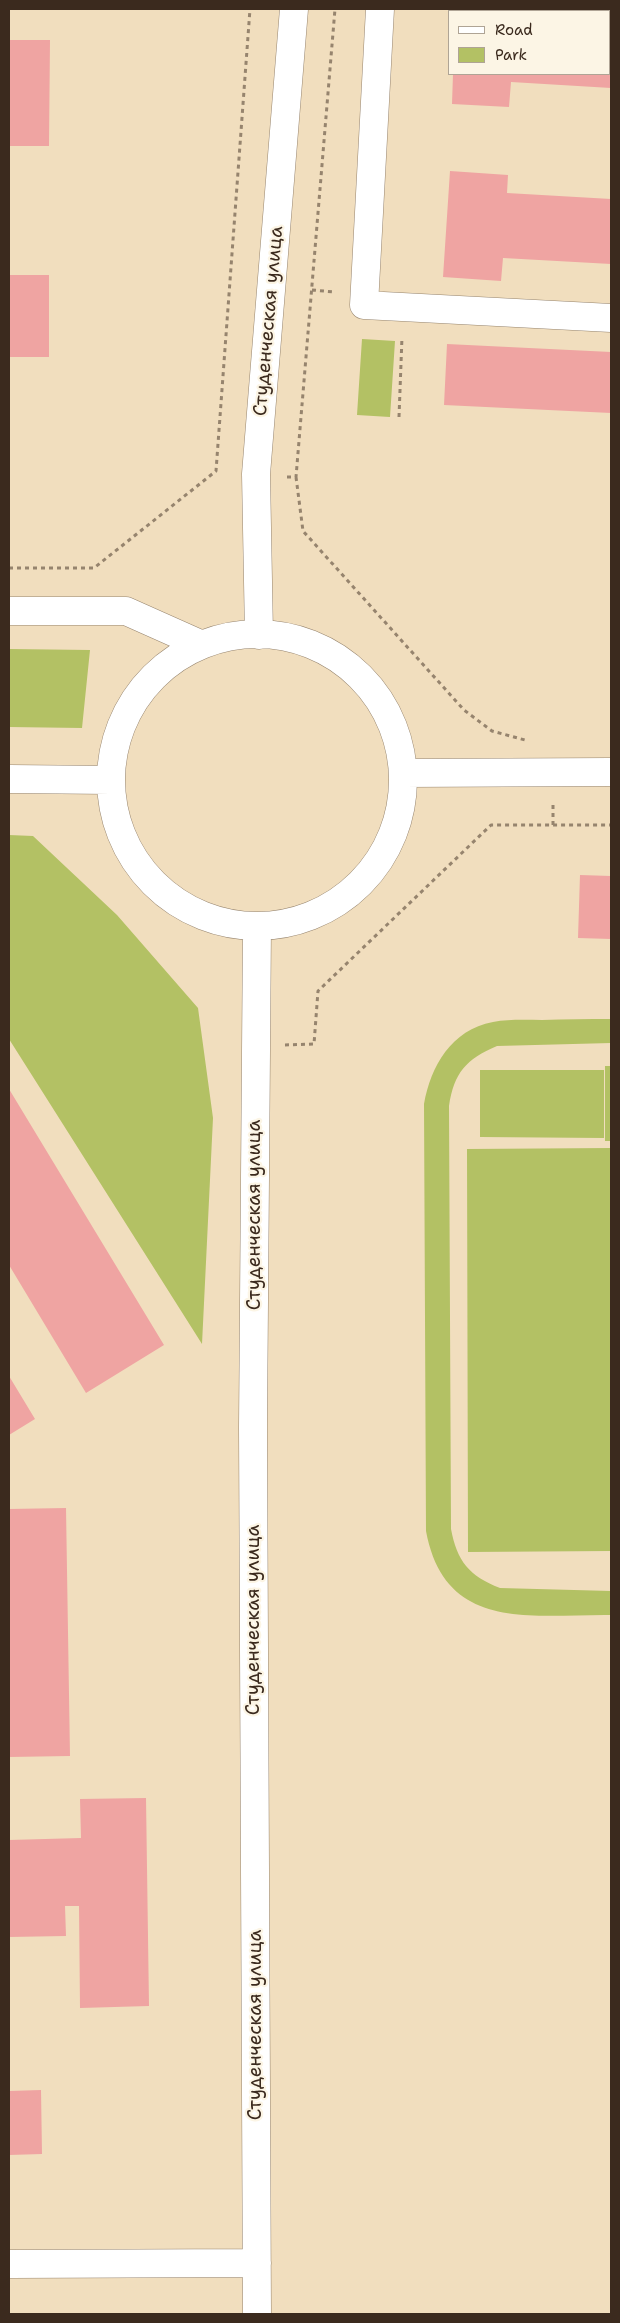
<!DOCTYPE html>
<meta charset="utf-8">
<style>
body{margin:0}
#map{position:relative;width:620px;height:2323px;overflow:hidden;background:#f1debe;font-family:"Shantell Sans",sans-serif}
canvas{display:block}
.frame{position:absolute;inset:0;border:10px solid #3b2a1e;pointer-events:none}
.legend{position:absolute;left:448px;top:10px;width:162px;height:65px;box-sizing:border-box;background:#fcf5e5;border:1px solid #afa495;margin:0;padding:6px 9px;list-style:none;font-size:15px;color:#3b2a1e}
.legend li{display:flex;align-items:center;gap:10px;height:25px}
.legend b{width:25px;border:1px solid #afa495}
</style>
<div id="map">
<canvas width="620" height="2323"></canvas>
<div class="frame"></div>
<ul class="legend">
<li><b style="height:6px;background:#fff"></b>Road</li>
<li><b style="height:14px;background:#b3c164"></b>Park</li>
</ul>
</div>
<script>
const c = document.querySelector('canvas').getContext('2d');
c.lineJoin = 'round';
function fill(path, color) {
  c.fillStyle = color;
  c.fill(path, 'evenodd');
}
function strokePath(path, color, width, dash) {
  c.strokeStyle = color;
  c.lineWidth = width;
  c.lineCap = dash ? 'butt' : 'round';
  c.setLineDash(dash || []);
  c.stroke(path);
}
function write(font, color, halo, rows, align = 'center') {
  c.font = font + ' "Shantell Sans",sans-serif';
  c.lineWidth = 4.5;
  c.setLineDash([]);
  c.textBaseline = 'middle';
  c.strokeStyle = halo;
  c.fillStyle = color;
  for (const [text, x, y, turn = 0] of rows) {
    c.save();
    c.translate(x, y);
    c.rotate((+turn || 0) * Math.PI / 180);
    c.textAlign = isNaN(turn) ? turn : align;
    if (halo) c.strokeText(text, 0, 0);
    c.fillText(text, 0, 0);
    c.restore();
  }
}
fill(new Path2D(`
 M362,339L395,341L390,417L357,415Z
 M9,649L90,650L82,728L9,727Z
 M9,835L33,836L117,915L198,1008L213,1118L202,1344L9,1039Z
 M611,1019V1043L497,1046C466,1059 454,1073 449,1106L451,1529C457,1561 469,1576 500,1588L611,1591V1615C532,1614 445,1633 426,1531L424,1104C431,1066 451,1030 493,1022C509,1019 526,1020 542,1020C565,1019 588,1019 611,1019Z
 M605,1066H611V1141H605Z
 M480,1070H604V1138L480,1137Z
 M611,1148V1551L468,1552L467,1149Z`), '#b3c164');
fill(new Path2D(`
 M457,9H516V11H457Z
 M609,25H611V88L511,82L509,107L452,104L453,74H609Z
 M9,40H50L49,146H9Z
 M450,171L508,175L507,193L611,199V264L503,258L501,281L443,277Z
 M9,275H49V357H9Z
 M447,344L611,352V413L444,405Z
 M580,875L611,876V939L578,938Z
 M9,1089L164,1345L86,1393L9,1265Z
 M9,1376L35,1419L9,1435Z
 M66,1508L70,1756L9,1757V1509Z
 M146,1798L149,2006L80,2008L79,1906H65L66,1936L9,1937V1840L81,1838L80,1799Z
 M41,2090L42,2154L9,2155V2091Z`), '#efa4a2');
const minor = new Path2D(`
 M380,9L364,305L611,318
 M9,611H126L200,644
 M111 780a146 146 0 1 1 292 0a146 146 0 1 1-292 0Z
 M259,635L256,474L294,9
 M403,773L611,772
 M9,779L111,780
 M257,926L253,1427L257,2314
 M9,2264L257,2263`);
strokePath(minor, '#96846e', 29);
strokePath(new Path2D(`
 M312,290L334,292
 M399,417L402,337
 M287,477H296L335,9
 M296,477L303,531L464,710L492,731L525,740
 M9,568H94L216,471L250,9
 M553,825V803
 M285,1045L314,1044L318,991L491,825H611`), '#96846e', 3, [4, 4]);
strokePath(minor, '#fff', 28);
write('19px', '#3b2a1e', '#fcf5e5', [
 ["Студенческая улица",269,321,-85],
 ["Студенческая улица",255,1215,-90],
 ["Студенческая улица",254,1620,-90],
 ["Студенческая улица",256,2025,-90]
]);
</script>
